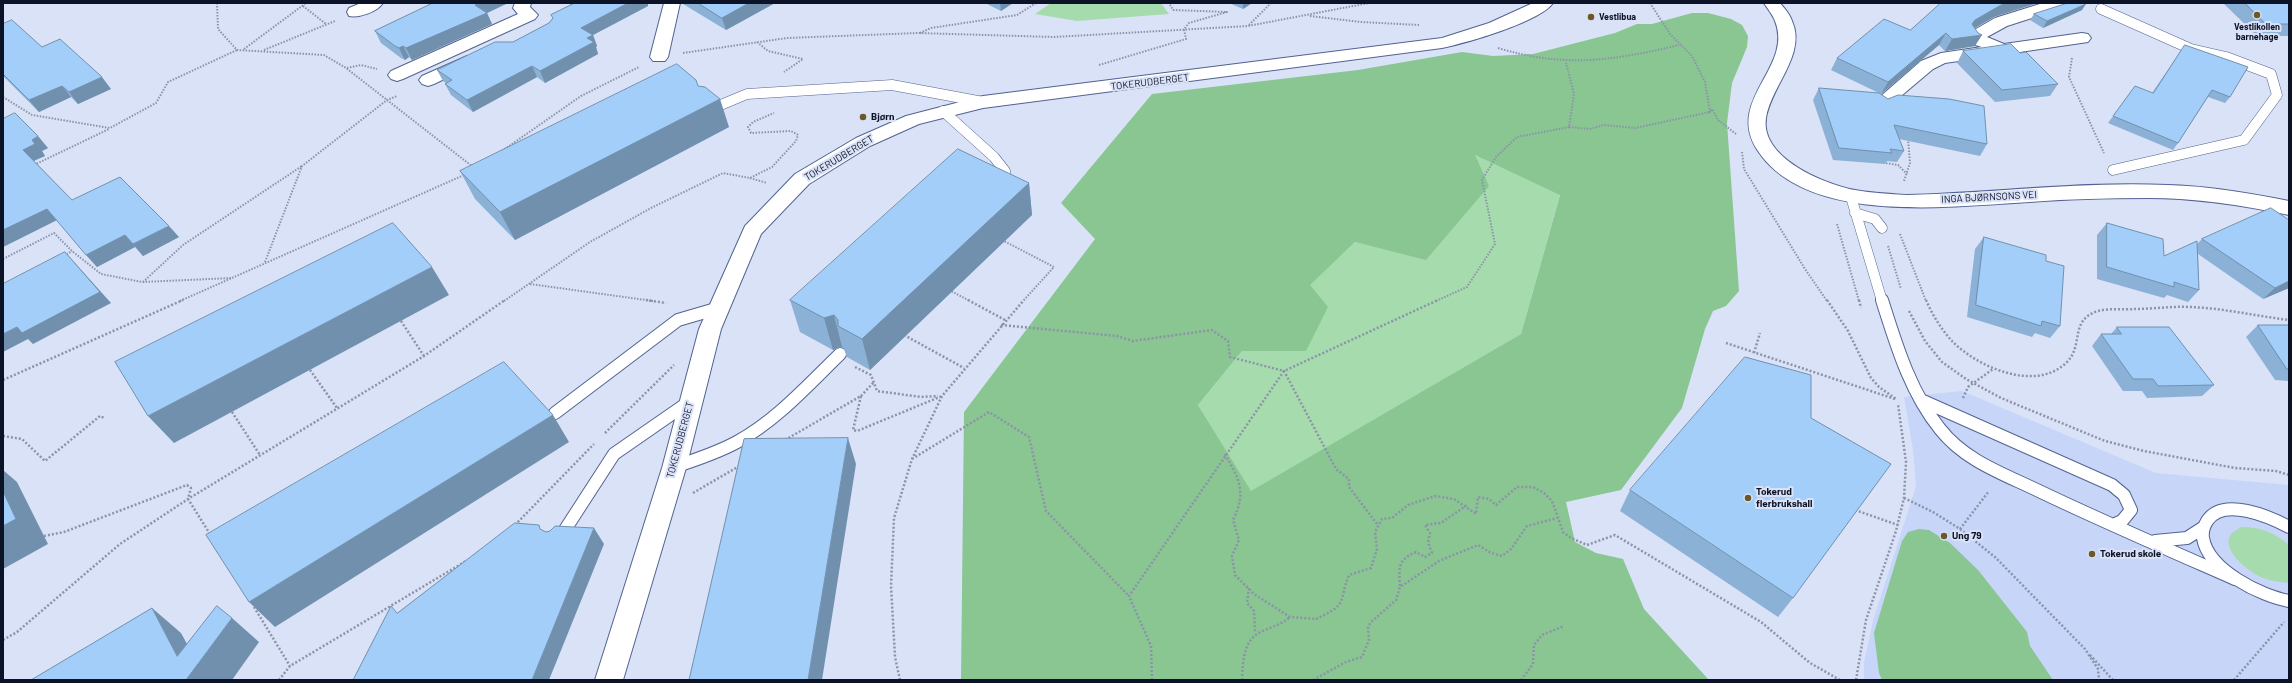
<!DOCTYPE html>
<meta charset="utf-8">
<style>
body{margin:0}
#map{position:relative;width:2292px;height:683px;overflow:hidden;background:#dae2f8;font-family:Barlow,sans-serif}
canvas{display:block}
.frame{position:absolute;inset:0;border:4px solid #0d1326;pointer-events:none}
</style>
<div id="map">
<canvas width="2292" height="683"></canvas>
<div class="frame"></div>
</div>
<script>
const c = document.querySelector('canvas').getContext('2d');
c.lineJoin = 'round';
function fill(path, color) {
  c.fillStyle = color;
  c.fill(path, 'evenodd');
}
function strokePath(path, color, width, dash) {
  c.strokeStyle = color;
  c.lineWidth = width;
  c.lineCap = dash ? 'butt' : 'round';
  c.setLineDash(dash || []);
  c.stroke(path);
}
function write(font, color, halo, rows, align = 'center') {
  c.font = font + ' Barlow,sans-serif';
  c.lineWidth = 4;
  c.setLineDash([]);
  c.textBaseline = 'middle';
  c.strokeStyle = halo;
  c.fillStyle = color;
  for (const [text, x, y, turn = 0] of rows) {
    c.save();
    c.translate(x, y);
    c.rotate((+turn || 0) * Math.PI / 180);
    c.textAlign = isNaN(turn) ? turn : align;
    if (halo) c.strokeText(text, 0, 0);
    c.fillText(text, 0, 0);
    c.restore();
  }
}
fill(new Path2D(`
 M1962,391L2156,473L2289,485V680H1864V663L1873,621L1916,486L1913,450L1904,397Z`), '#c7d5f9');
fill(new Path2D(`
 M1051,3H1161L1169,14L1077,21L1035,14Z
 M1475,155L1560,194L1521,334L1251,492L1198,405L1242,351H1306L1309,285L1355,242L1426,259Z
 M2242,527C2260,527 2276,533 2289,545V583C2280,582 2270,581 2261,577C2243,569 2210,539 2242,527Z`), '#a6dcad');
fill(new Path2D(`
 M1692,13H1708L1731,19L1742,25L1748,36L1747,47L1732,83L1727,123L1739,291L1726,306L1713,311L1705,329L1682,408L1621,490L1566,502L1575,542L1596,553L1623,559L1644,609L1709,680H961L964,412L1095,239L1061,203L1152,94L1358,70L1462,52L1493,56L1533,54L1615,33L1637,24H1652ZM1475,155L1560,195L1521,334L1251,491L1198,405L1242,351H1306L1328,307L1310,285L1355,242L1426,260L1489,186Z
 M1919,529L1929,530L1950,543L1978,570L2027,632L2030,646L2053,680H1882L1879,673L1874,633L1902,541L1908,532Z`), '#89c692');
const serviceFar1 = new Path2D(`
 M2101,9L2191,49L2226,57L2271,74L2277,95L2244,140L2113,170
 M711,109L747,94L892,85L983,102
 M943,111L994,157L1005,171L1007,186
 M1851,197L1882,301
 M1855,213L1875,219L1882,228`);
const service = new Path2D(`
 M1882,300C1896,344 1910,392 1940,429C1965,461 2004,474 2039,491C2104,522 2169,550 2235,579
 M1923,401L2112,485L2124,495L2131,510L2122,521L2113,525
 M555,413L678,320L719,308
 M674,467C695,460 717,453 737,442C777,420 808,385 840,354
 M2289,527C2270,517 2223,496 2207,521C2204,526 2202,532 2203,538C2208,570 2261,596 2289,601
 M559,539L614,454L689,402
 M2155,541L2187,538L2204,527`);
const minor = new Path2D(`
 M361,3H383C377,12 359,18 349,16L347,12L349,8Z
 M515,3H531L530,7L538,15L535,19L403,79L397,81L391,79L388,75L391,71L518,14L513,8Z
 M664,3H680L668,57L665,61H653L650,57Z
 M1533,3H1553C1540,22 1466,43 1442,48L983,108L919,124L870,146L809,184L761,234L721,329L686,468L623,680H595L662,468L699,329L745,226L795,174L856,138L906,116L983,96L1442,38L1489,23Z
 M1764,3H1780C1784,8 1790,14 1792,21C1807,54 1771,86 1766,118C1760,158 1824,184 1855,190C1872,193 1890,194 1907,195C1994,193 2081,181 2168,185C2209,186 2249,193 2289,201V215C2242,205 2195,198 2148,198C2109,198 2069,199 2030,202C1953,206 1808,226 1758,151C1724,100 1794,68 1775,21C1773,15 1767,8 1764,3Z
 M2043,3H2068L2066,7L2007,26L1987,37L2004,44L2082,33L2088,34L2091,38L2088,42L1945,63L1933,69L1888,107L1882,109L1876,107L1873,103L1921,61L1941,53L1982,47L1972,44L1966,37L1969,33L1995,18Z
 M467,56L473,57L476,61L473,65L434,84L428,86L422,84L419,80L422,76Z`);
strokePath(serviceFar1, '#526391', 11);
strokePath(service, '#526391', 14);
strokePath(minor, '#526391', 2);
strokePath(new Path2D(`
 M217,3L218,29L237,50L324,55L346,68L473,167
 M1650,3L1670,34L1692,56L1705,82L1710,112L1712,109L1718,120L1736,134
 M303,6L326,24
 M1310,16L1361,22L1419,25
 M1249,25L1271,3
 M920,33L931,28L1017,15L1036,3
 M757,42L768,51L803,59L784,72
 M1498,48C1565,68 1612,61 1679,45
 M244,49L306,3
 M264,50L335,21
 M683,53L787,38L918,33L1054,37L1248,26L1369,3
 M2072,58L2069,77L2104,153
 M1099,65L1186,39L1184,29L1189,23L1227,12L1173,10L1169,3
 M347,68L361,65L377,69
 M3,97L32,115L110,128L156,103L168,82L237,50
 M1569,127L1590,129L1604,125L1635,128L1710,112
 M502,151L581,96L639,67
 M1742,152L1744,169L1805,269L1827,301
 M1885,161V163L1898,165L1907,174
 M34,165L109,129
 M750,178L767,183
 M1904,181L1910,163L1908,139
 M1837,224L1859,301
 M1900,234L1926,301
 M1002,240L1054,267L1023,301
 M1888,246L1901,289
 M64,256L72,251
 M3,259L54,233L72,251L101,274L142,282L232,278
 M265,262L302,166L387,100L397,96
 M143,282L183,245L302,166
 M530,284L653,301
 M949,290L970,301
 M180,301L464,175
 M504,301L590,242L651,208L723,173L750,178L772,167L796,141L798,135L791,131L751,133L748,127L753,122L774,113
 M1436,301L1467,287L1495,244L1482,180L1496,157L1517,137L1569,127L1574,94L1566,63`), '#8c93a8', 2, [1.5, 1.5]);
strokePath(new Path2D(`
 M646,300L666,303
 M968,300L1005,320
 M1827,300L1848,331L1871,378L1879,387L1896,399
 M1859,300L1861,308
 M1926,300C1932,314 1941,329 1952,341C1977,367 2036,393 2067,362C2084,345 2069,320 2098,311C2109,308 2124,310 2135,309C2153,309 2171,306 2190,307C2222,308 2256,316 2289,320
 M1909,311L1925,341L1942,362L1966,379L2001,398L2105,441L2144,451L2235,468L2276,471L2289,475
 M401,321L424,356
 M1001,325L1117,336L1133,341L1212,330L1228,341L1230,357L1284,371L1336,469L1349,479V487L1377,524
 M904,335L964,368
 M1726,343L1895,399
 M1754,353L1760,333
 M855,367L871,375L877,391L921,397L938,396
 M310,370L337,408
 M3,380L183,300
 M861,396L874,382
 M1963,398L1968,387L1993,369
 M232,412L260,455
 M605,433L674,365
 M3,436L22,439L45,461L100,416L104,418
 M785,440L861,396L853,430L857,431L942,396
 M1225,454C1239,479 1247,492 1233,520L1239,540L1232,556L1235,575L1254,594L1290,617L1317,619
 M912,459L989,412L1029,437L1046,511L1129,596
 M693,493L741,465
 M1904,498L1933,512L1960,529L1995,557L2085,649L2098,669L2099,680
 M1855,510L1898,525
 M515,525L594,444
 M1960,529L1989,491
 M44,536L64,532L187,485L191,488L188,499L210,534
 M1400,586C1399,568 1397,560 1416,552L1425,557L1432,553L1428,542L1430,533L1425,525L1441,523L1467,505
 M1249,588L1247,603L1254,611L1255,632
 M254,607L290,666
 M1316,619C1349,604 1338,602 1349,575L1371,568L1377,549L1375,532L1382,519L1392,518L1408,505L1435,496L1454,499L1476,514L1478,497L1489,499L1496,505L1517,487H1533L1544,493L1552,501L1563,532L1571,538L1587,545L1615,535L1761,622L1810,663L1840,680
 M3,640L17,632L120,544L188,499L424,356L505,300
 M2090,655L2113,680
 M279,680L290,666L466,561
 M900,680L895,657L891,586L894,518L912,459L942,396L1024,300
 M1152,680L1151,646L1129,596L1284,371L1438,300
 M1242,680C1243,659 1243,638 1265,630C1274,626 1282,624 1290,617
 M1313,680L1346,662L1362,657L1369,640L1368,628L1370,623L1396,600L1400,587L1439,561L1478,545L1491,553L1502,556L1511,549L1527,526L1557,518
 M1521,680L1533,664L1534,645L1542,635L1564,626
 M1856,680L1866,620L1896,531L1904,498L1906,462L1898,404
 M2234,680L2284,622`), '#8c93a8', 2.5, [2, 2]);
strokePath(serviceFar1, '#fff', 10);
strokePath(service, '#fff', 12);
fill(minor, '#fff');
fill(new Path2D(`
 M433,3H508L487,13L492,24L412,60L409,57L405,60L401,58L381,43L375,31Z
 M568,3H648V6L593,35L597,46L596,47L598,54L545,83L537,77L473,112L451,95L445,84L446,83L443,81L437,70L513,42L549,23L553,18L551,15L571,5Z
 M683,3H775L726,30L683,4Z
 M985,3H1013L1001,11Z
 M1229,3H1252L1243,9Z
 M2223,3H2289V36H2257Z
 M2082,10L2043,28L2030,20L2034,14Z
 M1994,17L1974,28L1975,46L1945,51L1939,45L1881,94L1831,70L1837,58L1910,30Z
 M3,24L42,47L111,89L78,104L71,97L39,112L3,76Z
 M2185,45L2230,97L2225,103L2208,97L2178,143L2173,150L2108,123L2135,86L2152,93Z
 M1963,51L2020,53L2058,84L2050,96L1995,102L1957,63Z
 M698,86L729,127L515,240L475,199L460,171Z
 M1819,88L1888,99L1987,144L1980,156L1899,139L1904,151L1897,162L1887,161L1885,164L1833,160L1813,100Z
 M3,119L48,148L42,151L45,156L34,161L72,200L179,237L143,256L135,247L97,267L57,220L3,247Z
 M1029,183L1032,215L870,370L847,357L844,349L842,347L833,350L800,332L790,300Z
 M2289,220V288L2263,299L2198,254L2199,290L2188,302L2167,295L2164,298L2097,279V235L2107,223L2164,256L2197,244L2202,239Z
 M1984,237L2046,261L2060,326L2050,338L2035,333L2032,337L1967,317L1975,249Z
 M2258,325H2289V381L2275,380L2246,337Z
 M2117,327L2214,385L2202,396L2147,398L2142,391H2123L2092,346L2101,334H2111Z
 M1630,490L1793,598L1778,617L1620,511Z`), '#8bb1d6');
fill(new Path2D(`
 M480,3H508L487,13L492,24L412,60L406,48L475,5Z
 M628,3H648V6L593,35L597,46L596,47L598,54L545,83L540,71L581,28Z
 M749,3H775L726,30L722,18Z
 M1000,3H1013L1001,11Z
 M1243,3H1252L1243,9Z
 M2007,3H2038L1994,17L1968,32L1972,24L1975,20L2001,5Z
 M2086,4L2082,10L2043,28L2047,21Z
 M1946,33L1939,45L1881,94L1888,82Z
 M1982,35L1975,46L1945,51L1952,39Z
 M403,46L409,57L405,60L399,48Z
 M532,66L537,77L473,112L467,100Z
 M102,77L111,89L78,104L69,92Z
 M62,86L71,97L39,112L29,100Z
 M720,99L729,127L515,240L500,212Z
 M38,136L48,148L42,151L45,156L33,161L23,150L32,140Z
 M1029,183L1032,215L870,370L862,339Z
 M47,209L57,220L3,247V230Z
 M169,226L179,237L143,256L133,244Z
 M125,235L135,247L97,267L86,255Z
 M65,252L111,303L33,344L28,339L3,352V334L17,327Z
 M432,267L449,295L174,443L148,416Z
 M2289,281V288L2263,299L2275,288Z
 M834,315L842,347L833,350L824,318Z
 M553,415L569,442L275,627L249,602Z
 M848,438L856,464L822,680H808Z
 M3,470L17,482L48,544L3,569Z
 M594,528L604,544L549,680H532Z
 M152,608L181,633L198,664L232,618L259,642L232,680H186L177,656Z`), '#7190ae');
const building = new Path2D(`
 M433,3H480L475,5L487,13L406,48L403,46L399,48L395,46L375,31Z
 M575,3H628L581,28L593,35L587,38L594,42L540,71L532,66L467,100L445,84L452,80L437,70L495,42H513L549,23L553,18L551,15Z
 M698,3H749L722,18Z
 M1941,3H2007L2001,5L1975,20L1972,24L1978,33L1982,35L1952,39L1946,33L1888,82L1837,58L1884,19L1910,30Z
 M2068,3H2085L2086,4L2047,21L2034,14Z
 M2245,3H2289V24H2266Z
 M12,20L42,47L60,39L102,77L69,92L62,86L29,100L3,74V24Z
 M2011,44L2020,53L2026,52L2058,84L2002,90L1963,51Z
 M2185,45L2248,67L2230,97L2212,90L2178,143L2113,116L2135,86L2153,93Z
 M677,64L696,80L698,86L705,87L720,99L500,212L460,171Z
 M1819,88L1879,93L1888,99L1898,95L1949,99L1984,106L1987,144L1894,125L1904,151L1890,149L1892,153L1839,148Z
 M15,113L38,136L32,140L35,144L23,150L72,200L120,177L169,226L133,244L125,235L86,255L47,209L3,230V119Z
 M958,149L1029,183L862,339L838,326V320L834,315L824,318L790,300Z
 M2271,208L2289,220V281L2275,288L2202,239Z
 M393,223L432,267L148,416L115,362Z
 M2107,223L2163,239L2164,256L2197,241L2199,290L2174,282V287L2107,267Z
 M1984,237L2046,255V261L2064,266L2060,326L2042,321L2041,326L1976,305Z
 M65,252L100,292L22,333L17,327L3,334V284Z
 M2258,325H2289V369H2287Z
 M2117,327H2169L2214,385L2158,386L2153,379H2133L2101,334H2121Z
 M1745,357L1811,375V418L1891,464L1793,598L1630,490Z
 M504,362L553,415L249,602L206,535Z
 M848,438L808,680H689L744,439Z
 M3,491L16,519L3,526Z
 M515,523L539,525L540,529L546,532L550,531L555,526L594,528L532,680H353L391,606L397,613Z
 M217,606L232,618L186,680H31L152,608L177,656Z`);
fill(building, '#a2cef9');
strokePath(building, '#7190ae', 1);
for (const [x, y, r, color] of [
 [2257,15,4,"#6b5826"],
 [1591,17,4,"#6b5826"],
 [863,117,4,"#6b5826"],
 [1748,498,4,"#6b5826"],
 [1944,536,4,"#6b5826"],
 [2092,554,4,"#6b5826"]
]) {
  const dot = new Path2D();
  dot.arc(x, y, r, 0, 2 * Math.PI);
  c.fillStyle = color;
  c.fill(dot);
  strokePath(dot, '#dae2f8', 1.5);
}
write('bold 9px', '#0d1326', '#dae2f8', [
 ["Vestlibua",1599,17],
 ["Vestlikollen",2257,27,"center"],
 ["barnehage",2257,37,"center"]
], 'left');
write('10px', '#0d1326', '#dae2f8', [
 ["TOKERUDBERGET",1150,82,-7],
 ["TOKERUDBERGET",839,158,-31],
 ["INGA BJØRNSONS VEI",1989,197,-3],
 ["TOKERUDBERGET",680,440,-75]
]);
write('bold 10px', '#0d1326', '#dae2f8', [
 ["Bjørn",871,117],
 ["Tokerud",1756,492],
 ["flerbrukshall",1756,504],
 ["Ung 79",1952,536],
 ["Tokerud skole",2100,554]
], 'left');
</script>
